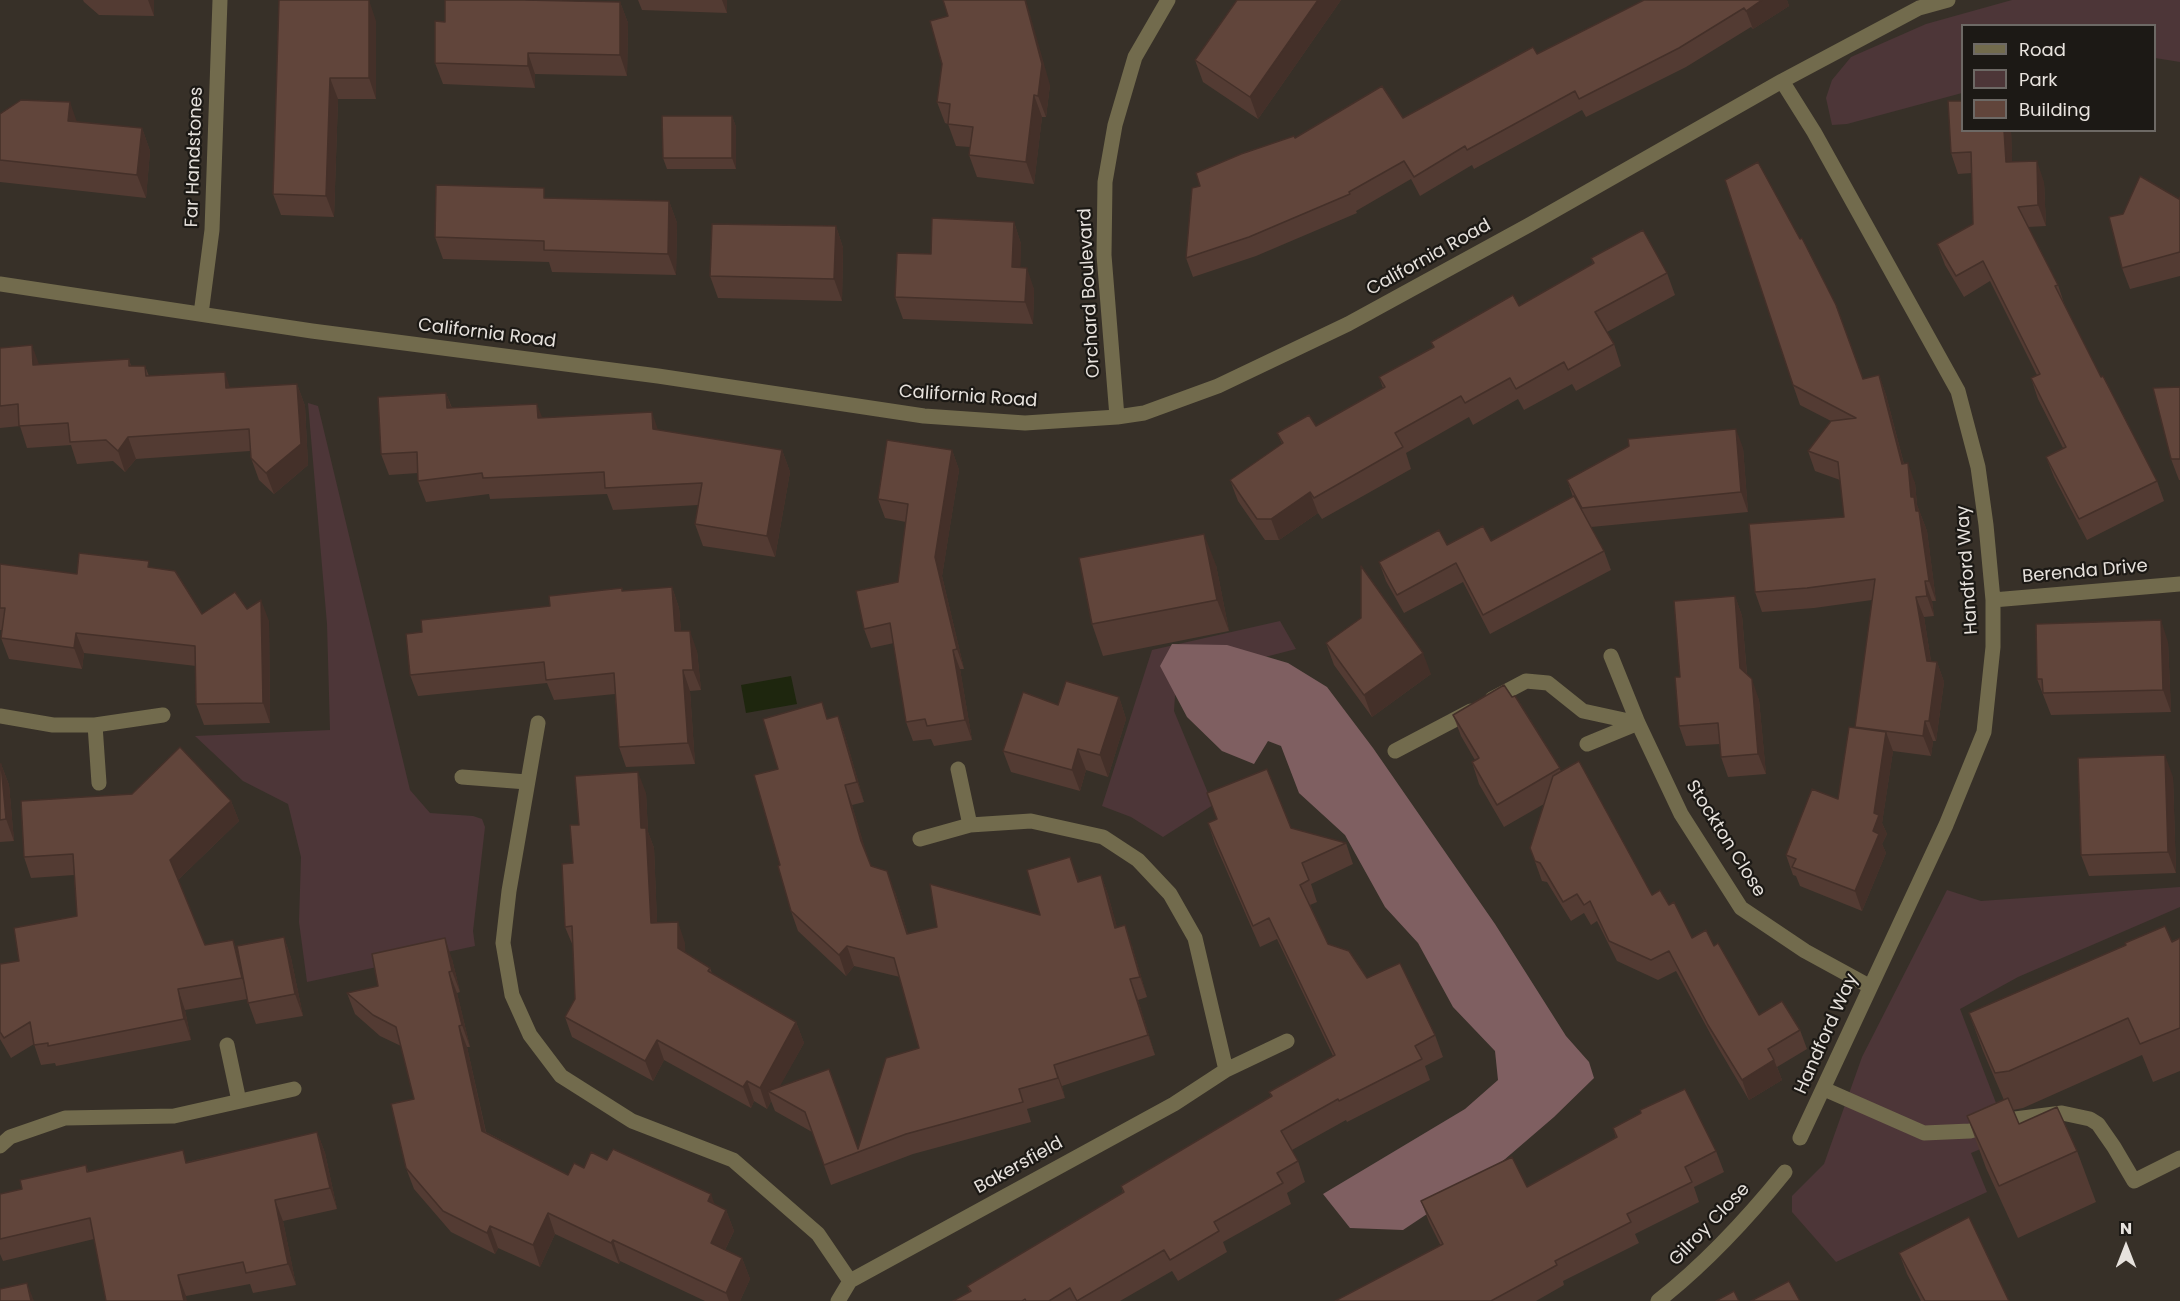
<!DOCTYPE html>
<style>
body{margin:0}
#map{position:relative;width:2180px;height:1301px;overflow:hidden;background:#373028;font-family:Poppins,sans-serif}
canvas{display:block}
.legend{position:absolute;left:1961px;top:24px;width:195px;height:108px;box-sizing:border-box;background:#1c1915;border:2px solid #6d6965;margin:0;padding:8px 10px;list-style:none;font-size:18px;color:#e7e2dd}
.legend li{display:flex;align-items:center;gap:12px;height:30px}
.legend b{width:30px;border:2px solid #6d6965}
.north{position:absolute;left:2096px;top:1217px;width:60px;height:60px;-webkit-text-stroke:4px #1c1915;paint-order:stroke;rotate:0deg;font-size:16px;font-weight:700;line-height:24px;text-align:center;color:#e7e2dd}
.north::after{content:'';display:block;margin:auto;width:21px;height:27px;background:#e7e2dd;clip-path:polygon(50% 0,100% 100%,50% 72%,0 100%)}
</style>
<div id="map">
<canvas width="2180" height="1301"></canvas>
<ul class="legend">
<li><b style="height:8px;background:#726b4d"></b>Road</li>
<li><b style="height:16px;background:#4d3638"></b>Park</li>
<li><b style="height:16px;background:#61453b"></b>Building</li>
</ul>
<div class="north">N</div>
</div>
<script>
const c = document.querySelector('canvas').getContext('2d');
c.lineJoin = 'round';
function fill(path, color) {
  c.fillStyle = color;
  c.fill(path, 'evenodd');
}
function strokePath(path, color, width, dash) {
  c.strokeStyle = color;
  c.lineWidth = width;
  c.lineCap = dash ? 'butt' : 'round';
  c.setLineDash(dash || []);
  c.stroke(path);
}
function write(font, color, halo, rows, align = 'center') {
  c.font = font + ' Poppins,sans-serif';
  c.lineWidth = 4.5;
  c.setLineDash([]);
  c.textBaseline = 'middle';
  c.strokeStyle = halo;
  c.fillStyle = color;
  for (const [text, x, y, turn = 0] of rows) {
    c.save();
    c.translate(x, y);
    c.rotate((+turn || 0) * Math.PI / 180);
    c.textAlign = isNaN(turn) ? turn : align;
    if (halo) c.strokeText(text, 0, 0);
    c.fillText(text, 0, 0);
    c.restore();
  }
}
fill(new Path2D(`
 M2012,0H2180V62L2155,58L2154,26H1962V93L1847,124L1832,125L1826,98L1832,80L1851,57L1926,24Z
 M308,403L318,406L410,790L430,813L473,816L482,819L485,827L473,931L475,946L307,982L299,922L301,857L288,804L243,781L195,736L330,730L327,624Z
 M1280,621L1296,649L1176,680L1174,711L1213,805L1163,837L1131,817L1102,806L1152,650Z
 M2180,887V907L2018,977L1960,1009L2009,1137L1971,1153L1987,1192L1836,1262L1792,1212V1196L1824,1164L1862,1057L1947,890L1981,901Z`), '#4d3638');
fill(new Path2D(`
 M1172,644L1227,645L1288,663L1327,687L1373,748L1495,924L1566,1036L1589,1062L1594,1078L1554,1117L1490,1172L1403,1230L1350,1228L1323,1194L1465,1109L1498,1080L1495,1051L1453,1007L1418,943L1385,907L1345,835L1299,793L1281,746L1268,741L1254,764L1222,751L1187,717L1160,666Z`), '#7f5f61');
fill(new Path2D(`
 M791,676L797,704L746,713L741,685Z`), '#1e260e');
strokePath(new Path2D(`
 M1782,81L1814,132L1958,391L1978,467L1986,525L1993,600V647L1984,732L1946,825L1800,1138
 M0,284L312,331L658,376L924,416L1025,423L1117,417L1144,413L1218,386L1348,324L1529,225L1782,81L1919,8L1948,0
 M201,314L212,230L220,0
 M1117,417L1104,255L1105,182L1115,125L1135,57L1168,0
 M1993,600L2180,584
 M1611,656L1638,723L1681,814L1741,908L1805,951L1869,986
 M1492,699L1526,681L1548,683L1583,711L1638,723
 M0,716L53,725H95L163,715
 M538,723L509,891L503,943L512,995L530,1035L561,1076L632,1121L733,1160L818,1234L850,1281
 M95,725L99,783
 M1587,744L1638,723
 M1395,751L1471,711
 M958,769L970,825
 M462,777L527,782
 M227,1045L239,1101
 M1226,1070L1287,1041
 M1824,1089L1924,1133L1970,1131L2015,1119L2062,1113L2090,1119L2098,1124L2114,1147L2134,1181L2180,1158
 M0,1146L10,1137L65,1118L174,1116L294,1089
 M838,1301L850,1281L1174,1104L1226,1070L1195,938L1170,894L1138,860L1103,837L1031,821L970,825L920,839
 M1658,1301C1705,1264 1747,1219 1785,1172`), '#726b4d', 15);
fill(new Path2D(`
 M83,0H154V16L99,15L84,2Z
 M279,0L376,21V99H338L334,217L281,215L273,194Z
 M638,0H727V13L642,10Z
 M1237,0H1341L1258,119L1203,82L1195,60Z
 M1644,0H1787L1789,6L1753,29L1751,27L1686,67L1586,117L1582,110L1474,169L1472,165L1420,196L1411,179L1356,211L1357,213L1256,256L1193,277L1186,258L1200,186L1295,138L1403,118L1537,54Z
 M620,2L628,23L627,76L535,74V88L443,84L435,63L445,22Z
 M942,64L1050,85L1046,117H1042L1034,184L977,177L969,155L970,147L956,146L948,124L945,123L937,102Z
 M0,114L142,128L150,151L146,198L0,182Z
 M732,116L736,127V169H667L663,158Z
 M2011,130L2012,162L2044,182L2046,226L2028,227L2058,285L2065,306L2101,377L2157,481L2164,501L2087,540L2054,477L2046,457L2063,448L2038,399L2031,378L2037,375L1990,281L1964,297L1945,265L1937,244L1973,224L1972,173L1958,174L1951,153Z
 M2180,197V276L2130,289L2122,268Z
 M548,198L669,201L677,223L676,275L552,272L549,262L443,259L435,237Z
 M1014,222L1021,244L1020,267L1034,289L1033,324L903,319L895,297L931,254Z
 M836,226L843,248L842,301L718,298L710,276Z
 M1591,258L1667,273L1675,295L1607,332L1614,344L1621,366L1576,391L1572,384L1524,410L1518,399L1473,425L1469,417L1406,453L1411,469L1322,519L1318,513L1279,540H1265L1238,501L1230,480L1282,444L1277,433L1316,426L1383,388L1379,377L1433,347L1431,342L1519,306L1593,264Z
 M0,348L39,365L129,359L131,366H145L149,376L230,388L297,384L305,406L308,465L274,494L259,480L251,458L250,451L136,459L125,472L113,461L77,464L71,445L27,448L20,426L0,428Z
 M1879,375L1886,395L1904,464L1915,483L1917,505L1927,531L1936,601H1932L1934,616L1924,617L1931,661L1937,662L1944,682L1936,741H1933L1931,756L1893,751L1882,823L1887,834L1882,844L1886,853L1862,911L1800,886L1796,876L1793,875L1786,855L1838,799L1855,728L1872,600L1814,608L1762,612L1755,592L1844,517L1840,480L1815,471L1808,451L1831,421L1800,405L1793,385L1863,379Z
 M2180,387V480H2179L2171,459Z
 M446,393L452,408L658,430L782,450L790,472L775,557L703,546L695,524L698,505L613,510L607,494L490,499L489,494L426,502L418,481V473L389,475L381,454Z
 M1743,448L1748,512L1591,527L1604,551L1611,570L1490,634L1463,582L1404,613L1386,581L1379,562L1447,545L1491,541L1573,497L1567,480Z
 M952,450L959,470L942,576L964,669H960L972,740L934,746L931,739L913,741L906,722L894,643L871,648L864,629L898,582L906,522L885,518L878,499Z
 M0,564L77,574L151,568L202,614L247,609L269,621L270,723L204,725L196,704V666L84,653L82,669L9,659L1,638L2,630H0Z
 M1216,565L1229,631L1103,656L1092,624Z
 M672,587L679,608L681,631L697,651L701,690L690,691L695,764L626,767L619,747L615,694L554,700L547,683L418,696L410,675L422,632L550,606L622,588L623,591Z
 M1735,596L1742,616L1747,674L1759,700L1766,774L1728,777L1721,757L1720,744L1686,746L1679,726L1680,677Z
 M2168,642L2171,712L2051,715L2037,679Z
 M1326,643L1431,674L1372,717L1334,665Z
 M1119,697L1126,719L1108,777L1086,770L1080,791L1011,772L1003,751L1058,705Z
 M1512,697L1561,771L1652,895L1669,905L1692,938L1714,946L1759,1015L1800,1030L1807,1049L1777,1067L1782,1080L1749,1100L1716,1044L1676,971L1658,980L1617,961L1597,921L1591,925L1584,913L1571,921L1547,882L1542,881L1530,848L1544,804L1504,827L1479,784L1472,762L1475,760L1461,736L1453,715Z
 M838,716L845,736L864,802L852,805L867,857L871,866L895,892L908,934L1040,915L1079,881L1101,875L1108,895L1117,928L1132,946L1147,997L1138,1000L1155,1055L1062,1086L1065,1098L1027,1109L1031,1122L913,1154L831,1185L812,1132L775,1111L771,1101L767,1109L754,1101L751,1108L664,1060L653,1081L572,1037L565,1017L575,999L573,946L565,927L573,863L579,825L646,793L648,832L654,848L657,923L685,943V953L710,968L712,973L796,1022L804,1043L779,1087L858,1149L919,1048L900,977L854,966L846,976L798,931L791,911L780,865L778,769L828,719Z
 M0,764H1L9,785L14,841L0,842Z
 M2173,777L2176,873L2089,876L2081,855Z
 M1207,793L1291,828L1346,843L1353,864L1311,884L1317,902L1310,905L1328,944L1435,1035L1443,1057L1425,1066L1430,1080L1347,1122L1346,1120L1292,1150L1298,1161L1305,1182L1287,1193L1291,1204L1223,1242L1227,1252L1178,1281L1172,1271L1120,1301H953L970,1292L967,1286L1123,1193L1121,1186L1271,1097L1269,1092L1333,1056L1277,939L1260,947L1215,844L1208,823L1217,819Z
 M231,801L239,821L178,880L205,945L233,940L239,956L284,937L291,958L303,1016L256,1024L247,999L185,1010L191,1040L56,1066L55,1063L41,1065L34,1044L11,1058L0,1039V964L19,961L77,916L74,875L31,878L24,857Z
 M2180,938V1071L2153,1082L2142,1055L2023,1108L2013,1110L2019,1124L2077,1151L2096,1202L2018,1238L1986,1168L1967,1116L2004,1100L1983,1051L1969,1013Z
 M452,959L460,992L457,993L470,1047H467L486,1132L568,1175L607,1160L726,1210L734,1231L725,1250L742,1258L750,1279L740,1301H705L620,1261L619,1264L555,1234L540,1267L498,1248L495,1254L451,1232L414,1189L406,1168L414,1099L401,1046L380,1036L355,1014L347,993L378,986Z
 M1613,1128L1716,1151L1724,1172L1694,1187L1699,1202L1635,1234L1639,1243L1563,1281L1564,1285L1536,1301H1335L1441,1246L1429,1222L1421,1201L1527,1187L1616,1138Z
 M317,1132L325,1153L337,1209L283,1221L296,1285L253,1293L250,1284L186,1296L94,1239L3,1261L0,1254V1194L22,1189L86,1165L88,1171L187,1162Z
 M1899,1253L2009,1301H1921L1907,1274Z`), '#533b33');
fill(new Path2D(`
 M148,0H154V16Z
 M369,0L376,21V99L369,78Z
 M722,0H727V13Z
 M1025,0H1026L1050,85L1046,117L1038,96Z
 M1318,0H1341L1258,119L1250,97Z
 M1762,0H1787L1789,6L1753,29L1746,11Z
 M620,2L628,23L627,76L620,55Z
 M528,53L535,74V88L528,66Z
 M330,78L338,99L334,217L326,196Z
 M1034,95L1042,117L1034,184L1026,162Z
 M70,102L78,125L68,121Z
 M732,116L736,127V169L732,158Z
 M142,128L150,151L146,198L137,175Z
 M2004,130H2011L2013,183L2006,162Z
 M2037,161L2044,182L2046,226L2038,205Z
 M669,201L677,223L676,275L668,254Z
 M1014,222L1021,244L1020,288L1012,267Z
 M836,226L843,248L842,301L834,279Z
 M1027,268L1034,289L1033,324L1025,302Z
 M32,345L40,367L33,365Z
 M225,372L232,394L226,388Z
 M1879,375L1886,395L1909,484L1902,464Z
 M297,384L305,406L308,465L274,494L266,473Z
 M446,393L454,415L447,408Z
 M537,404L545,425L538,418Z
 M652,412L659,433L653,429Z
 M1736,429L1743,448L1748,512L1741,492Z
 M128,437L136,459L125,472L118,451Z
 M782,450L790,472L775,557L767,536Z
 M952,450L959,470L942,576L964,669L957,649L935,557Z
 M1908,463L1915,483L1917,505L1927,531L1936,601L1929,581L1911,497Z
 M1310,492L1318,513L1279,540L1271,519Z
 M1204,534L1216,565L1229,631L1217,600Z
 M1925,581L1932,601L1934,616L1927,596Z
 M672,587L679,608L683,652L675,631Z
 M1735,596L1742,616L1748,688L1740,668Z
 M1916,597L1924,617L1934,681L1927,661Z
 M261,600L269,621L270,723L263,703Z
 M2161,620L2168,642L2171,712L2163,690Z
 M690,631L697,651L701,690L693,670Z
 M76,633L84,653L82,669L74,648Z
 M953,650L960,669L972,740L965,720Z
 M1423,653L1431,674L1372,717L1364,695Z
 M1937,662L1944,682L1936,741L1929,721Z
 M683,670L690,691L695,764L688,743Z
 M1752,679L1759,700L1766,774L1758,754Z
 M1119,697L1126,719L1108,777L1100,755Z
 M838,716L845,736L864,802L857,782Z
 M1925,721L1933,741L1931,756L1923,736Z
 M1886,732L1893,751L1882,823L1887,834L1882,844L1886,853L1862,911L1855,891L1873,831L1874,813Z
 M1078,749L1086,770L1080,791L1072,770Z
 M2165,755L2173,777L2176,873L2168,852Z
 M1,764L9,785L14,841L6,819Z
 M638,772L646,793L648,832L654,848L658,944L651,923L641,828Z
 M845,785L852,805L869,861L861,841Z
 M231,801L239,821L178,880L170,860Z
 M1070,857L1078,877L1085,902L1078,882Z
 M887,871L895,892L914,954L907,934Z
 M1101,875L1108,895L1123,948L1115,928Z
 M678,922L685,943L686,969L678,948Z
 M1125,925L1132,946L1147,997L1140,977Z
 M284,937L291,958L303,1016L295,994Z
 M445,938L452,959L460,992L452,971Z
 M233,940L241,960L249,998L242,978Z
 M847,946L854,966L846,976L839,955Z
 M449,972L457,993L470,1047L462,1025Z
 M1130,979L1138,1000L1155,1055L1148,1035Z
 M178,989L185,1010L191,1040L184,1019Z
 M796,1022L804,1043L775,1095L768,1091L771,1101L767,1109L760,1088Z
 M459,1026L467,1047L490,1152L482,1131Z
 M657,1040L664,1060L653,1081L645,1061Z
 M1774,1060L1782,1080L1749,1100L1742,1080Z
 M1054,1065L1062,1086L1065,1098L1058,1078Z
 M747,1081L754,1101L751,1108L743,1087Z
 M317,1132L325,1153L337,1209L330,1188Z
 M711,1194L719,1216L708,1201Z
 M275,1200L283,1221L296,1285L288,1264Z
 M726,1210L734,1231L718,1264L711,1243Z
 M548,1213L555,1234L540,1267L533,1245Z
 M490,1226L498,1248L495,1254L487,1233Z
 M613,1240L620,1261L619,1264L611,1243Z
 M742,1258L750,1279L740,1301H729L726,1293Z
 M178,1275L186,1296L187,1301H184Z
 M27,1283L34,1301H31Z`), '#443029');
const building = new Path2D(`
 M279,0H369V78H330L326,196L273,194Z
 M445,0H524L620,2V55L528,53V66L435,63V21L445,22Z
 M943,0H1025L1042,64L1038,96L1034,95L1026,162L969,155L973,127L948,124L950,104L937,102L942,64L930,21L948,16Z
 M1237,0H1318L1250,97L1195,60Z
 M1644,0H1762L1746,11L1744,8L1679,48L1579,99L1575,91L1467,150L1465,146L1414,177L1404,161L1349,192L1350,194L1249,237L1186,258L1192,188L1200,186L1196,173L1241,154L1294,136L1295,138L1382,86L1403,118L1533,47L1537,54Z
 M21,100L70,102L68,121L142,128L137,175L0,160V114Z
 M1948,101H1962V130H2004L2006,162L2037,161L2038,205L2018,207L2058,285L2055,286L2101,377L2103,376L2157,481L2079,519L2046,457L2066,447L2031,378L2040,374L1983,261L1956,276L1937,244L1973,224L1971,152L1951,153Z
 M662,116H732V158H663Z
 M1758,162L1800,239L1802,238L1836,305L1863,379L1879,375L1902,464L1908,463L1911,497H1914L1916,511H1919L1929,581H1925L1927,596L1916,597L1927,661L1937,662L1929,721H1925L1923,736L1855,727L1875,579L1807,588L1755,592L1749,524L1844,517L1838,462L1808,451L1831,421L1856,418L1793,385L1725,180Z
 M2140,176L2179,199L2180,197V252L2122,268L2109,217L2123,214Z
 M436,185L544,188V198L669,201L668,254L544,250V241L435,237Z
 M932,218L1014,222L1012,267L1027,268L1025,302L895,297L897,253L931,254Z
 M712,224L836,226L834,279L710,276Z
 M1643,230L1667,273L1595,312L1614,344L1568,370L1564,362L1516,389L1510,378L1465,403L1461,396L1395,433L1403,447L1314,498L1310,492L1271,519H1257L1230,480L1283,443L1277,433L1309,415L1316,426L1385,387L1379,377L1434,347L1431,342L1513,295L1519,306L1594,263L1591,258Z
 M32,345L33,365L129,359V366H145L146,376L225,372L226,388L297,384L301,444L266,473L251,458L249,429L128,437L118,451L106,440L70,442L68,423L19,426L18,404L0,406V348Z
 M2180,387V459H2171L2153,388Z
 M446,393L447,408L537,404L538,418L652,412L653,429L782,450L767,536L695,524L702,483L605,488L604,472L483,478L482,473L418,481L417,452L381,454L378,397Z
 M1736,429L1741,492L1582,508L1567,480L1629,446L1628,439Z
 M887,440L952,450L935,557L957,649L953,650L965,720L927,726L925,719L906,722L890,623L864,629L856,591L898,582L908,504L878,499Z
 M1574,496L1604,551L1483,615L1456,563L1397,595L1379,562L1439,530L1447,545L1483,526L1491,541Z
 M1204,534L1217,600L1092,624L1079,558Z
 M79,553L149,561L148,567L175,571L202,614L235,592L247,609L261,600L263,703L196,704L195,646L76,633L74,648L1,638L5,608H0V564L77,574Z
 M1361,566L1423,653L1364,695L1326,643L1361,618Z
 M672,587L675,631H690L693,670H683L688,743L619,747L614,673L546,680L544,662L410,675L406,634L422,632L421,620L550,606L549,596L622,588V591Z
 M1735,596L1740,668L1752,679L1758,754L1721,757L1718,723L1679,726L1675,677H1680L1674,601Z
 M2161,620L2163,690L2043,693L2042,679H2037L2036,624Z
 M1066,681L1119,697L1100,755L1078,749L1072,770L1003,751L1023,692L1058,705Z
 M1504,685L1512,697L1515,696L1560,768L1497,805L1472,762L1479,758L1453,715Z
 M822,702L827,719L838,716L857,782L845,785L861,841L871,866L887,871L907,934L937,927L930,884L1040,915L1027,870L1070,857L1078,882L1101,875L1115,928L1125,925L1140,977L1130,979L1148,1035L1054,1065L1058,1078L1019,1089L1023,1102L906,1134L824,1165L805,1112L768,1091L829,1069L858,1149L886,1058L919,1048L894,958L847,946L839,955L791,911L778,866L780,865L754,775L778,769L763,719Z
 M1849,727L1886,732L1874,813L1879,815L1873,831L1879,834L1855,891L1792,867L1796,859L1786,855L1812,789L1838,799Z
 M180,747L231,801L170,860L205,945L233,940L242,978L178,989L184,1019L48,1046V1043L34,1045L30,1022L4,1038L0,1032V964L19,961L14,928L77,916L73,854L24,857L21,801L132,794Z
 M2165,755L2168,852L2081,855L2078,758Z
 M1579,761L1652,895L1660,890L1669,905L1674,902L1692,938L1706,930L1714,946L1718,943L1759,1015L1782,1001L1800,1030L1768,1049L1774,1060L1742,1080L1708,1025L1669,951L1651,960L1609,941L1590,901L1584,905L1577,894L1563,902L1540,863L1535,861L1530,848L1553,776Z
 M0,764H1L6,819L0,820Z
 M1267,769L1291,828L1346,843L1302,863L1309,880L1300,885L1328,944L1349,951L1367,978L1400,963L1435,1035L1415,1046L1422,1059L1339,1101L1338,1099L1281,1131L1298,1161L1277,1173L1283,1183L1214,1222L1219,1231L1170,1260L1164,1250L1077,1301L1070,1288L1049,1301H1026L1025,1299L1022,1301H953L971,1291L967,1286L1124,1192L1121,1186L1272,1096L1269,1092L1335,1055L1269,918L1253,926L1208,823L1217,819L1207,793Z
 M638,772L641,828H646L651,923L678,922V948L710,968L708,971L796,1022L760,1088L747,1081L743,1087L657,1040L645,1061L565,1017L575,999L572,926L565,927L562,864L573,863L570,825H579L575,776Z
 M2165,926L2172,942L2180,938V1028L2140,1044L2128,1018L2009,1071L1995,1073L1969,1013L2126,945L2125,943Z
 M284,937L295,994L248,1003L237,946Z
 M445,938L452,971L449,972L462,1025L459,1026L482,1131L568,1175L574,1163L584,1168L591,1152L607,1160L613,1149L711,1194L708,1201L726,1210L711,1243L742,1258L726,1293L613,1240L611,1243L548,1213L533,1245L490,1226L487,1233L443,1211L406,1168L391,1104L414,1099L396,1027L373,1015L347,993L378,986L372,954Z
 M1685,1089L1716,1151L1685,1167L1692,1182L1627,1214L1631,1222L1555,1261L1557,1265L1491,1301H1335L1443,1244L1421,1201L1512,1157L1527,1187L1617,1137L1613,1128L1641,1113L1640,1110Z
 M2008,1098L2019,1124L2057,1107L2077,1151L1999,1186L1967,1116Z
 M317,1132L330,1188L275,1200L288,1264L246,1273L243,1262L178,1275L184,1301H106L90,1218L0,1239V1194L22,1189L20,1180L86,1165L87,1172L183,1150L186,1163Z
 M1969,1217L2009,1301H1925L1899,1253Z
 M1789,1281L1800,1301H1751Z
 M27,1283L31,1301H0V1289Z
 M1734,1291L1739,1301H1716Z`);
fill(building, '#61453b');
strokePath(building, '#443029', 1.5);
write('18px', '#e7e2dd', '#1c1915', [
 ["Far Handstones",195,157,-88],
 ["California Road",1429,258,-29],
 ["Orchard Boulevard",1090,293,-93],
 ["California Road",487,334,7],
 ["California Road",968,397,4],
 ["Handford Way",1968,570,-94],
 ["Berenda Drive",2085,572,-5],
 ["Stockton Close",1725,839,58],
 ["Handford Way",1827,1034,-66],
 ["Bakersfield",1019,1166,-29],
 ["Gilroy Close",1710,1225,-46]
]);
</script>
